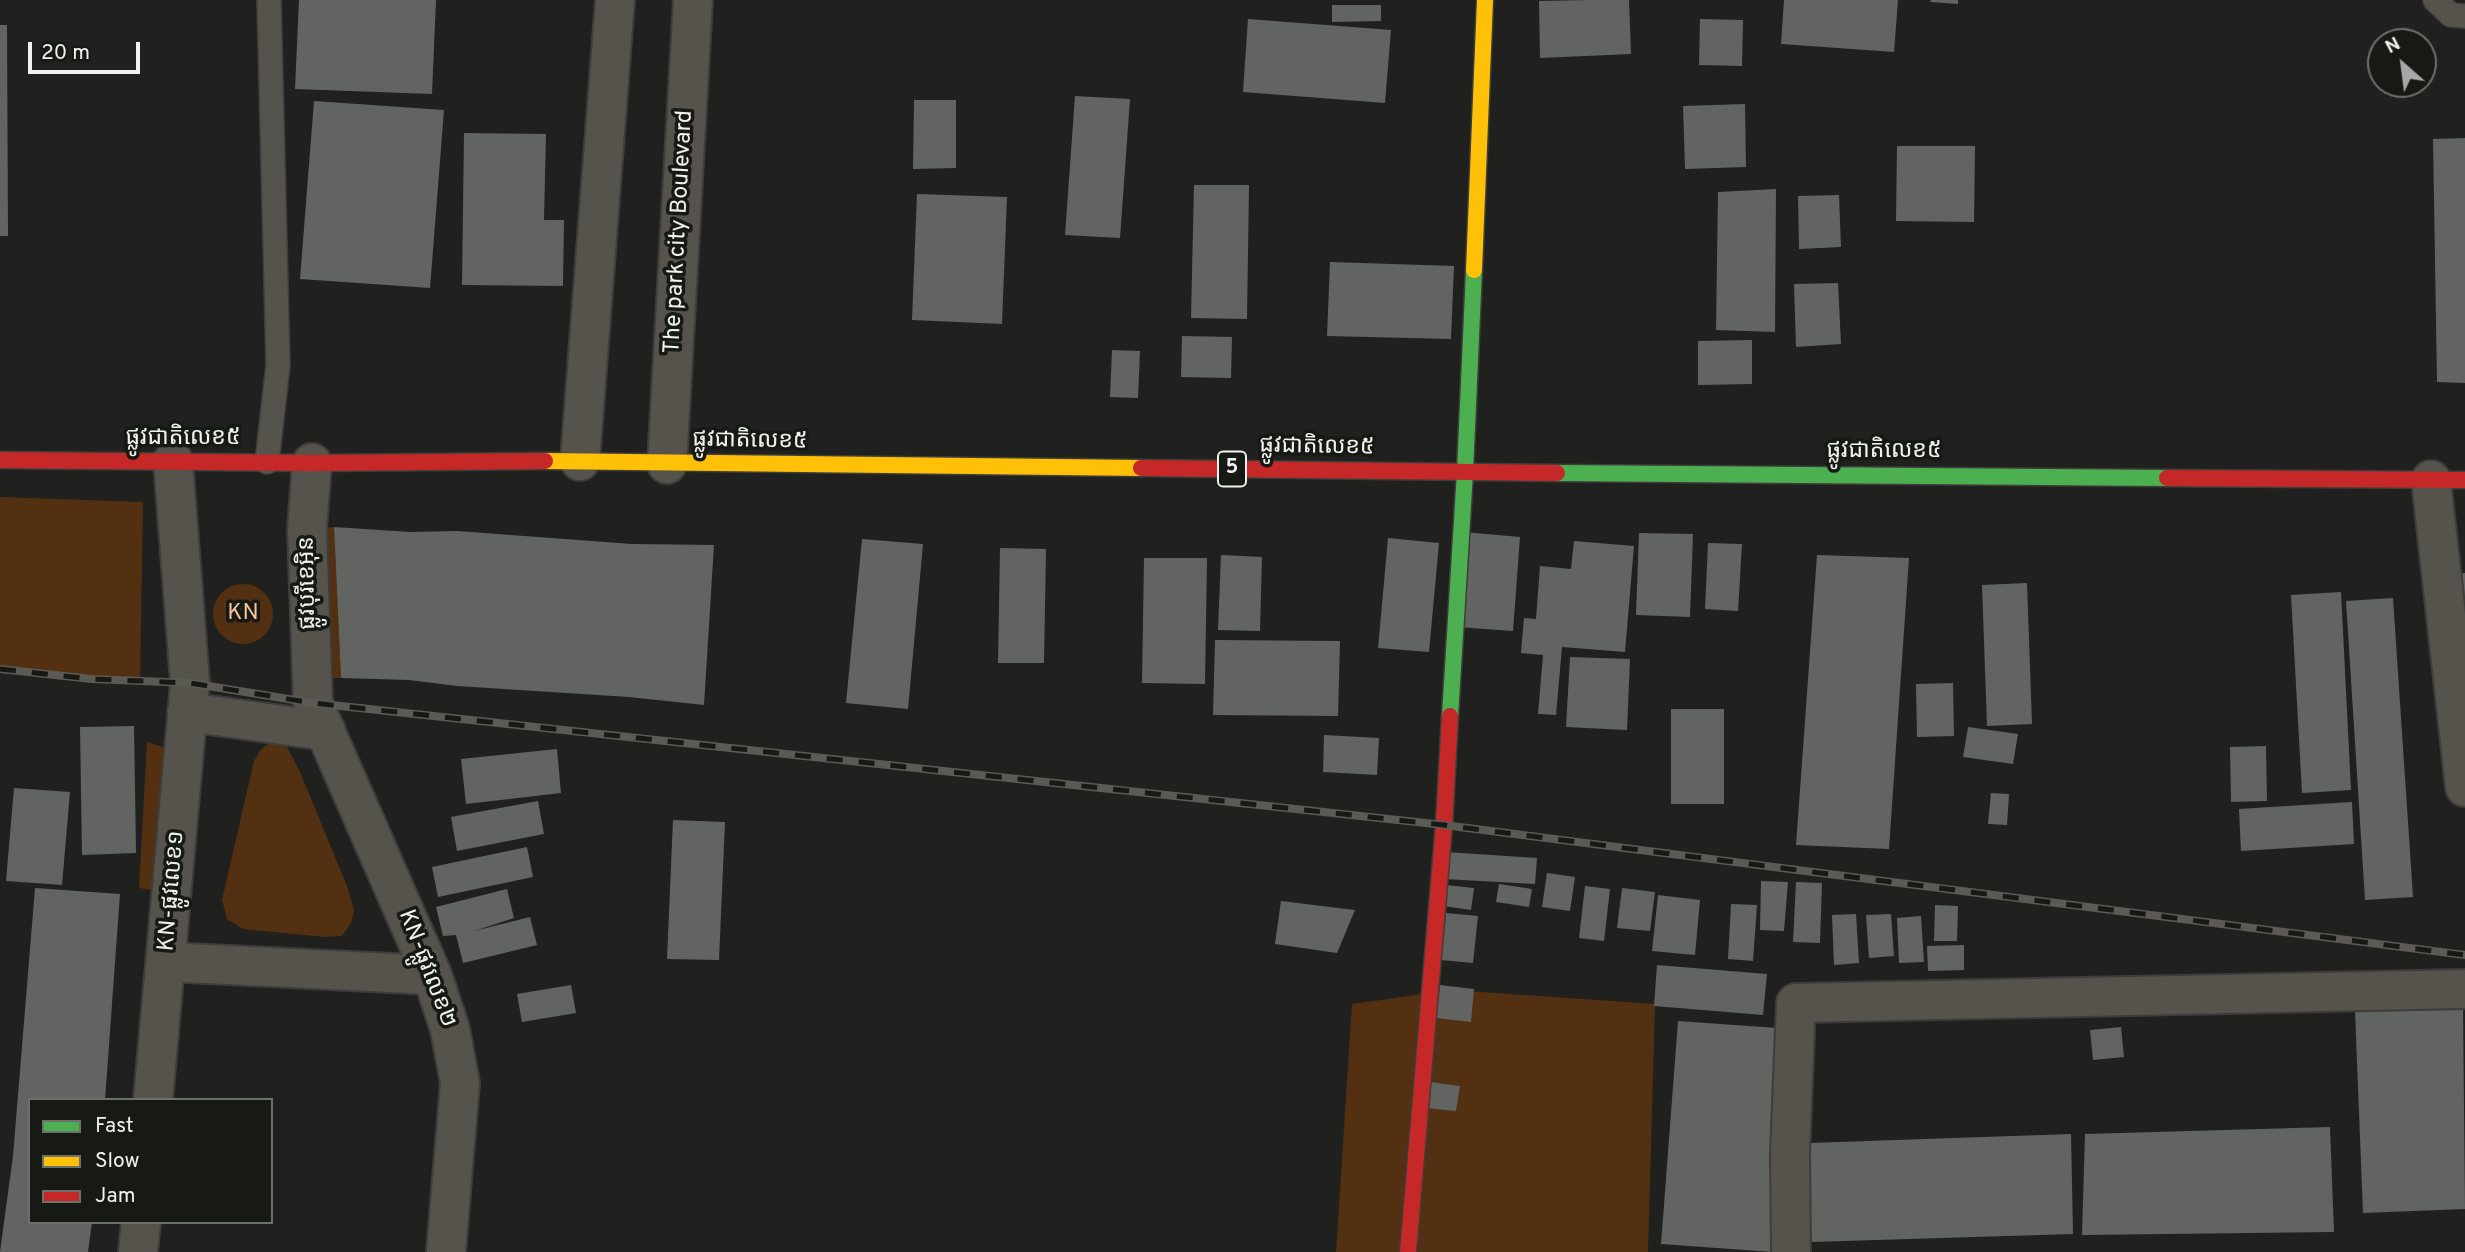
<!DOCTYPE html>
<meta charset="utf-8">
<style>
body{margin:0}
#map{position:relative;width:2465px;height:1252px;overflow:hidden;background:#20211f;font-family:Overpass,sans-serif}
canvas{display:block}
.legend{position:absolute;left:28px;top:1098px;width:245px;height:126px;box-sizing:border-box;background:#171914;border:2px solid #6e706b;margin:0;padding:9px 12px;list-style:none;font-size:21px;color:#f0f2ee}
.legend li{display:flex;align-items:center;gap:14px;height:35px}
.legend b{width:35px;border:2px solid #6e706b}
.north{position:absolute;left:2367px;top:28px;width:70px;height:70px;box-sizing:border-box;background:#171914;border:2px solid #6e706b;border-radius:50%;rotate:332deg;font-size:19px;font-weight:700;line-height:28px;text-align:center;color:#f0f2ee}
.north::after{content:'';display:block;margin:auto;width:24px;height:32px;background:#a7a9a6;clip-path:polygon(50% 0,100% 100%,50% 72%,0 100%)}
.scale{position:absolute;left:28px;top:42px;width:112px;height:32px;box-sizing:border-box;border:4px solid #f0f2ee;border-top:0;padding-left:9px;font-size:21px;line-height:24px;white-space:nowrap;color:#f0f2ee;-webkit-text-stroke:5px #171914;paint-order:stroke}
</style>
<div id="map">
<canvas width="2465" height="1252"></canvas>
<ul class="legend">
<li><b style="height:9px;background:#4caf50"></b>Fast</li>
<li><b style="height:9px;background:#ffc107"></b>Slow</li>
<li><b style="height:9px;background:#c62828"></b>Jam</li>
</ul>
<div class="north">N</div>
<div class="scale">20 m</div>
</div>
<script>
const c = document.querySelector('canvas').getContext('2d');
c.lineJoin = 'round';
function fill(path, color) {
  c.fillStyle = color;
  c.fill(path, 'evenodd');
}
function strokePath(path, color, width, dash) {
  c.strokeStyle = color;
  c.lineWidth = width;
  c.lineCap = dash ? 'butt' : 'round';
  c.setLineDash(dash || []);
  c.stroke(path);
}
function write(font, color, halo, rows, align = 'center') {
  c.font = font + ' Overpass,"Noto Sans Khmer",sans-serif';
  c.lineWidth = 7;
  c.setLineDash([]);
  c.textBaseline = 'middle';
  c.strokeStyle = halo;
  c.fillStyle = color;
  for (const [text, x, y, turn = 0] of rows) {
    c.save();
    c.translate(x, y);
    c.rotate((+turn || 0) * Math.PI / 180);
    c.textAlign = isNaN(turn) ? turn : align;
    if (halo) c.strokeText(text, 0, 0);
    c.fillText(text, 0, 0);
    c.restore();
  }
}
fill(new Path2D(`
 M0,497L143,502L140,680L0,666Z
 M334,527L341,678L312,679L307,529Z
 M213 614a30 30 0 1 1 60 0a30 30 0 1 1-60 0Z
 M147,742L166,748L156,891L139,888Z
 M279,742L286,745L300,772L347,886L354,910L351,923L342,936L325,937L243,929L227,919L222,900L254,761C261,749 264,743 279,742Z
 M1452,990L1655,1004L1648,1252H1336L1352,1004Z`), '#523011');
fill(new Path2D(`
 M299,0H436L432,94L295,89Z
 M1590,0H1629L1631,54L1540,58L1539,1Z
 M1784,0H1898L1894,52L1781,44Z
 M1931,0H1958V4L1930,2Z
 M1332,5H1381V21L1332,22Z
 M1248,19L1391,30L1385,103L1243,92Z
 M1700,19L1743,20L1742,66L1699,65Z
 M0,25H7L8,236H0Z
 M1075,96L1130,99L1120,238L1065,235Z
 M914,100H956V168L913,169Z
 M314,101L444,110L430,288L300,279Z
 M1745,104L1746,167L1685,169L1683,106Z
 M464,133L546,134L544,220H564L563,286L462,285Z
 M2465,138V383L2437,382L2433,139Z
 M1897,146H1975L1974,222L1896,221Z
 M1194,185H1249L1247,319L1191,318Z
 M1776,189L1775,332L1716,330L1718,192Z
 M917,194L1007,197L1002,324L912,320Z
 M1839,195L1841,247L1799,249L1798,196Z
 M1330,262L1454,266L1451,339L1327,336Z
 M1838,283L1841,344L1796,347L1794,284Z
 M1182,336L1232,337L1231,378L1181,377Z
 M1752,340V384L1698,385V341Z
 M1112,350L1140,351L1138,398L1110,397Z
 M334,527L410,532L457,531L632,544L714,545L704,705L629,697L457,686L409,680L341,678Z
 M1464,532L1520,537L1513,631L1457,627Z
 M1639,533L1693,534L1690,617L1636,615Z
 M1388,538L1439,543L1429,652L1378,648Z
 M862,539L923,544L908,709L846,703Z
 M1574,541L1634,546L1625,652L1562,647L1556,715L1538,714L1543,655L1521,653L1524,618L1536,619L1540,566L1571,569Z
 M1708,543L1742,544L1738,611L1705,609Z
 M1000,548L1046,549L1044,663H998Z
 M1221,555L1262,557L1260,631L1218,630Z
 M1817,555L1909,558L1889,849L1796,845Z
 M1144,558H1207L1205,684L1142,683Z
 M2465,573V603L2450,604L2448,574Z
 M2027,583L2032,724L1987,726L1982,585Z
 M2341,592L2351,790L2302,793L2291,595Z
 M2393,598L2413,897L2365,900L2346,601Z
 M1215,640L1340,641L1338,716L1213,715Z
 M1570,657L1630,659L1627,730L1566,727Z
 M1953,683L1954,736L1917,737L1916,684Z
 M1671,709H1724V804H1671Z
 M134,726L136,853L82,855L80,727Z
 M1968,727L2018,734L2013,764L1963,757Z
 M1324,735L1379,738L1377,775L1323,772Z
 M2266,746L2267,801L2231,802L2230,747Z
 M557,749L561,793L466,804L461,759Z
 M14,788L70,792L62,885L6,881Z
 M1991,793L2009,794L2007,825L1988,824Z
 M538,801L544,834L457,851L451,817Z
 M2352,802L2354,844L2241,851L2239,809Z
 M673,820L725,822L719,960L667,959Z
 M527,847L533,877L438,897L432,867Z
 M1446,852L1537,858L1535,884L1444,879Z
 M1547,873L1575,877L1570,911L1542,907Z
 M1761,881L1788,882L1784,931L1760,930Z
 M1796,882L1822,883L1820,943L1793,942Z
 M1499,884L1532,889L1529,907L1496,902Z
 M1446,885L1474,888L1471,910L1443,906Z
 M1585,886L1610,889L1604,941L1579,938Z
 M35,888L120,894L105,1100H30V1222H92L88,1252H0L13,1156Z
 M1622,888L1655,892L1650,931L1617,928Z
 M507,889L514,918L474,931L530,917L537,945L463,963L456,935L443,936L436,907Z
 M1658,895L1700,900L1695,955L1652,951Z
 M1281,901L1355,910L1337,953L1275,944Z
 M1731,904L1757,905L1753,961L1728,959Z
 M1935,905L1958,906L1957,941H1934Z
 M1446,913L1478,916L1473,963L1441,960Z
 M1856,914L1859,963L1834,965L1832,915Z
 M1891,914L1894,956L1869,958L1866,915Z
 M1921,916L1924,962L1899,963L1897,918Z
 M1964,945V970L1928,971L1927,946Z
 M1657,965L1767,974L1763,1015L1654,1006Z
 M571,985L576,1013L522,1022L517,994Z
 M1440,985L1474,989L1471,1022L1436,1018Z
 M2463,1006L2465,1209L2363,1213L2355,1011Z
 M1678,1021L1791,1029L1773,1252L1661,1244Z
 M2121,1027L2124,1057L2093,1060L2090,1030Z
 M1430,1082L1460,1086L1456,1111L1426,1108Z
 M2330,1127L2334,1232L2082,1235L2085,1134Z
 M2071,1134L2073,1234L1811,1242L1809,1143Z`), '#626462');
const lane = new Path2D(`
 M2435,0L2451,15L2465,16
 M267,462L278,365L269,0`);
const street = new Path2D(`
 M580,461L615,0
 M312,463L307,529L313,703L432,975L450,1029L460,1083L446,1252
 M667,464L693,0
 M2431,480L2465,787
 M187,712L326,731
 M167,962L432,975
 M153,1100L190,683L173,461
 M138,1252L141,1222
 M1791,1252L1790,1154L1796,1003L2465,989`);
const fast = new Path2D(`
 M1557,473L2167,478
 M1450,716L1465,472L1474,270`);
const slow = new Path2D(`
 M1474,270L1485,0
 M545,461L1141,468`);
const jam = new Path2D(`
 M0,460L312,463L545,461
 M1141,468L1557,473
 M2167,478L2465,480
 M1408,1252L1444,825L1450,716`);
strokePath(lane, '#3d3e3c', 26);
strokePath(street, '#3d3e3c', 42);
strokePath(fast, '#3d3e3c', 19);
strokePath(slow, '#3d3e3c', 19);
strokePath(jam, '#3d3e3c', 19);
strokePath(lane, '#55534b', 23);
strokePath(street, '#55534b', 38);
strokePath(fast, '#4caf50', 16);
strokePath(slow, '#ffc107', 16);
strokePath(jam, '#c62828', 16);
const rail = new Path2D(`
 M0,669L92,679L190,683L313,703L1444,825L2465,955`);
strokePath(rail, '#5c5a55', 8);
strokePath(rail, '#171914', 5, [16]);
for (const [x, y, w] of [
 [1232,469,28]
]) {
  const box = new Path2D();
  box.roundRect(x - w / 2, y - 17.5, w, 35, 5);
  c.fillStyle = '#171914';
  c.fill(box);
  strokePath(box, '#f0f2ee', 2);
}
write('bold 21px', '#f0f2ee', null, [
 ["5",1232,469]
]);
write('23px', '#f0f2ee', '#171914', [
 ["The park city Boulevard",680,232,-87],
 ["ផ្លូវជាតិលេខ៥",183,439],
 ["ផ្លូវជាតិលេខ៥",750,442,1],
 ["ផ្លូវជាតិលេខ៥",1317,448,1],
 ["ផ្លូវជាតិលេខ៥",1884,452],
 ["ផ្លូវបុរីខេអ៊ិន",309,583,-91],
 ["KN-ផ្លូវលេខ១",173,891,-85],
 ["KN-ផ្លូវលេខ២",426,969,69]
]);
write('23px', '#f5c19a', '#171914', [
 ["KN",243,614]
]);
</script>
